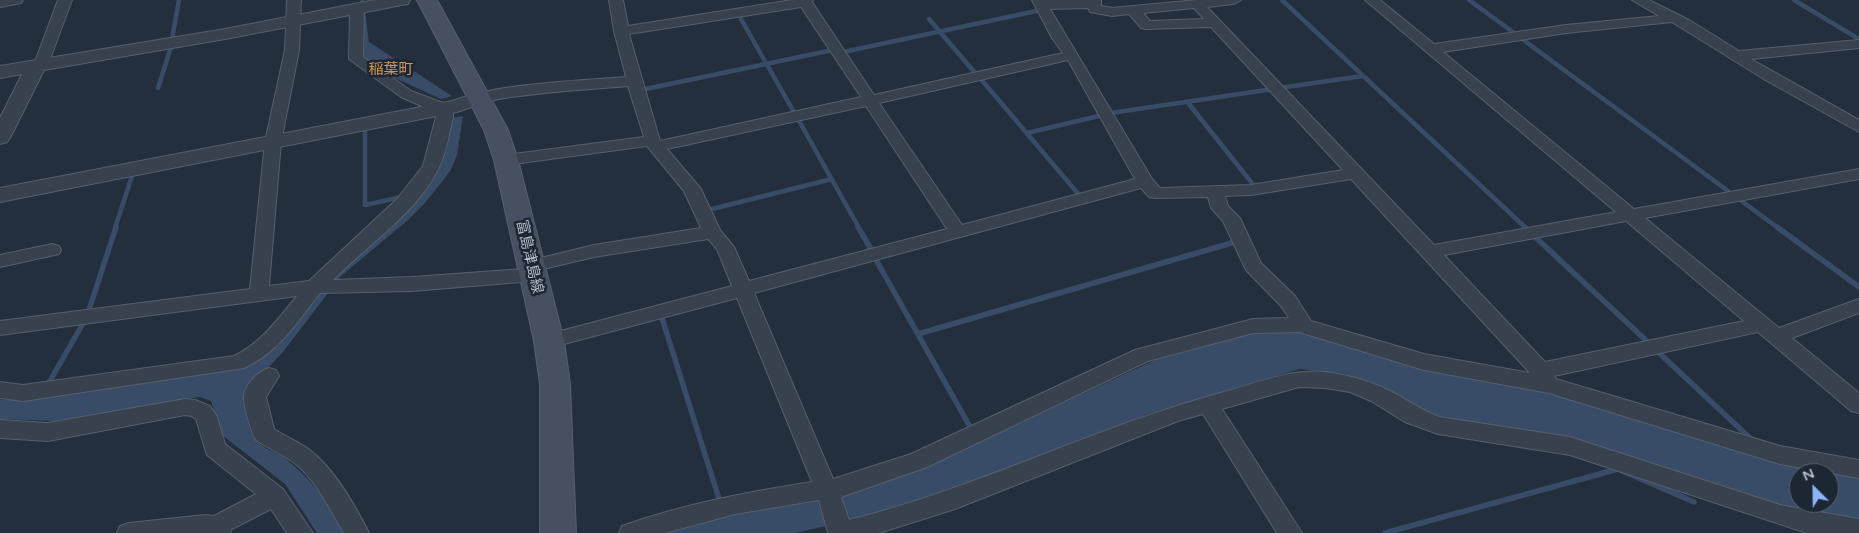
<!DOCTYPE html>
<meta charset="utf-8">
<style>
body{margin:0}
#map{position:relative;width:1859px;height:533px;overflow:hidden;background:#242f3e;font-family:"Varela Round",sans-serif}
canvas{display:block}
.north{position:absolute;left:1789px;top:463px;width:50px;height:50px;box-sizing:border-box;background:#1d2633;border:1px solid #59626f;border-radius:50%;rotate:337deg;font-size:14px;font-weight:700;line-height:20px;text-align:center;color:#b4bcc9}
.north::after{content:'';display:block;margin:auto;width:18px;height:22px;background:#8ab4f8;clip-path:polygon(50% 0,100% 100%,50% 72%,0 100%)}
</style>
<div id="map">
<canvas width="1859" height="533"></canvas>
<div class="north">N</div>
</div>
<script>
const c = document.querySelector('canvas').getContext('2d');
c.lineJoin = 'round';
function fill(path, color) {
  c.fillStyle = color;
  c.fill(path, 'evenodd');
}
function strokePath(path, color, width, dash) {
  c.strokeStyle = color;
  c.lineWidth = width;
  c.lineCap = dash ? 'butt' : 'round';
  c.setLineDash(dash || []);
  c.stroke(path);
}
function write(font, color, halo, rows, align = 'center') {
  c.font = font + ' "Varela Round","Noto Sans JP",sans-serif';
  c.lineWidth = 5;
  c.setLineDash([]);
  c.textBaseline = 'middle';
  c.strokeStyle = halo;
  c.fillStyle = color;
  for (const [text, x, y, turn = 0] of rows) {
    c.save();
    c.translate(x, y);
    c.rotate((+turn || 0) * Math.PI / 180);
    c.textAlign = isNaN(turn) ? turn : align;
    if (halo) c.strokeText(text, 0, 0);
    c.fillText(text, 0, 0);
    c.restore();
  }
}
fill(new Path2D(`
 M369,42L452,96L441,99L386,74L363,57L361,43Z
 M463,116L457,155L451,170L441,183L424,204L408,220L341,276L283,352L247,390L243,401C246,412 248,428 254,438C261,449 276,451 286,459C311,479 331,505 346,533H317L285,484L222,435L211,401L200,397L55,421L0,419V400L30,399L225,371L251,365L272,350L316,294L436,173L450,118Z
 M1287,330L1330,335L1515,380L1803,466L1836,475L1859,476V521L1789,509L1435,417L1375,386L1344,374L1300,369L1148,414L1034,462L904,508L795,533H669L732,514L813,502L863,487L930,465L1155,360L1260,331ZM1799,473H1829V503H1799Z`), '#394c67');
strokePath(new Path2D(`
 M362,0L367,47
 M1282,0L1526,228
 M1469,0L1517,35
 M1794,0L1859,39
 M741,19L795,114
 M929,19L976,74
 M172,39L179,0
 M1522,39L1728,191
 M843,52L1041,10
 M980,78L1080,196
 M158,88L171,47
 M1279,88L1363,76
 M641,90L833,50
 M1189,104L1255,187
 M1111,113L1273,89
 M798,119L859,228
 M365,130V205L402,197
 M1027,133L1103,115
 M1739,199L1778,228
 M708,210L832,179
 M115,228L132,176`), '#394c67', 4.5);
strokePath(new Path2D(`
 M858,227L872,251
 M1524,227L1528,230
 M1777,227L1859,287
 M1533,235L1651,345
 M875,258L969,425
 M88,313L116,227
 M661,315L720,502
 M918,334L1235,242
 M1657,351L1752,440
 M47,386L85,320
 M1385,533L1618,469L1694,502`), '#394c67', 5.5);
const minor = new Path2D(`
 M0,0H23L21,3L0,7Z
 M58,0H72L50,59L43,69H33L31,66L36,59Z
 M287,0H301L299,50L281,142L269,286L309,281L397,199L423,166L437,113L401,97L349,59L350,9L357,5L364,9L363,57L411,91L451,106L453,109V117C449,133 447,150 440,165C420,211 367,245 333,280L412,277L524,269L522,266L524,262L594,245L701,228L684,191L647,146L506,165L500,164L498,160L500,156L506,155L644,137L628,86C592,89 556,91 519,96C508,97 482,103 474,101L471,98C481,85 603,79 626,77L614,31L609,0H623L628,26L792,0H813L812,2L874,95L1063,53L1052,38L1032,0H1101V6L1112,8L1197,0H1241L1234,4L1207,7L1434,245L1616,212L1365,0H1380L1434,44L1566,25L1659,16L1632,0H1649L1689,20L1739,51L1859,40V48L1751,59L1859,120V132L1767,81L1672,22L1566,33L1443,52L1634,209L1859,169V179L1645,218L1779,328L1859,299V313L1792,338L1859,393V413L1851,411L1758,332L1554,376L1556,379L1780,446L1859,460V478L1780,464L1549,393L1424,370L1299,332L1253,333L1148,361L927,467L841,497L849,520C978,488 1097,426 1224,392C1257,383 1290,369 1324,372C1345,374 1366,380 1386,389C1405,398 1419,409 1439,417L1570,437L1780,505L1859,519V533H1807L1570,455L1438,434L1405,422L1371,401L1350,392L1325,388L1299,387L1222,409L1302,533H1277L1203,414L1178,421L955,509L879,533H828L819,500L735,514L665,533H619L622,526C684,504 747,492 812,482L737,298L549,348L542,346L539,341L542,336L549,334L732,286L717,249L708,239L594,257L539,270L542,275L540,280L533,281L412,291L320,293C297,322 279,352 244,368L23,401L0,398V382L23,385L234,356C261,343 278,319 297,296L0,335V321L250,289L265,142L285,50ZM801,7L861,97L660,141L629,34ZM1088,8L1090,12L1112,16L1129,14L1141,28L1146,29L1211,27L1343,170L1251,185L1160,188L1152,179L1050,9ZM1194,8L1204,19L1150,21L1143,13ZM1068,60L1135,179L962,225L879,103ZM866,106L947,229L749,281L734,247L720,230L701,189L667,149ZM1351,179L1530,373L1424,354L1311,321L1295,296L1261,263L1240,218L1228,206L1225,196L1251,195ZM1141,188L1149,197L1155,198L1208,197L1211,208L1223,221L1246,270L1281,306L1289,318L1253,319L1135,350L911,454L833,479L754,293ZM1626,221L1744,321L1545,362L1444,255Z
 M52,244L59,246L61,250L59,254L0,267V255Z
 M269,368L276,370L279,376L266,397L274,429C286,437 300,442 311,451C334,469 356,507 369,533H344C330,510 318,483 297,465C285,455 269,449 256,440C251,431 244,408 244,397C244,385 259,371 269,368Z
 M185,399L195,400L210,406L217,417L225,444L283,489L313,533H287L271,509L230,530L231,533H117L120,526L129,523L205,515L214,516L256,494L207,455L196,419L191,416L185,415L48,441L0,438V420L48,423Z`);
const tertiary = new Path2D(`
 M375,0H410L408,4L402,5L225,39L44,70L10,138L7,142L0,144V118L22,74L0,78V66L225,29Z
 M479,92L486,94L489,98L486,102L457,112L0,202V188L452,101Z`);
const secondary = new Path2D(`
 M417,0H437L508,130L518,160L564,341L570,384L576,533H540V384L534,341L494,160L484,130Z`);
strokePath(minor, '#565f6c', 2);
strokePath(tertiary, '#565f6c', 2);
strokePath(secondary, '#565f6c', 2);
fill(minor, '#38414e');
fill(tertiary, '#38414e');
fill(secondary, '#465061');
write('15px', '#d59563', '#1d2633', [
 ["稲葉町",391,70]
]);
write('15px', '#b4bcc9', '#1d2633', [
 ["富島津島線",529,257,77]
]);
</script>
